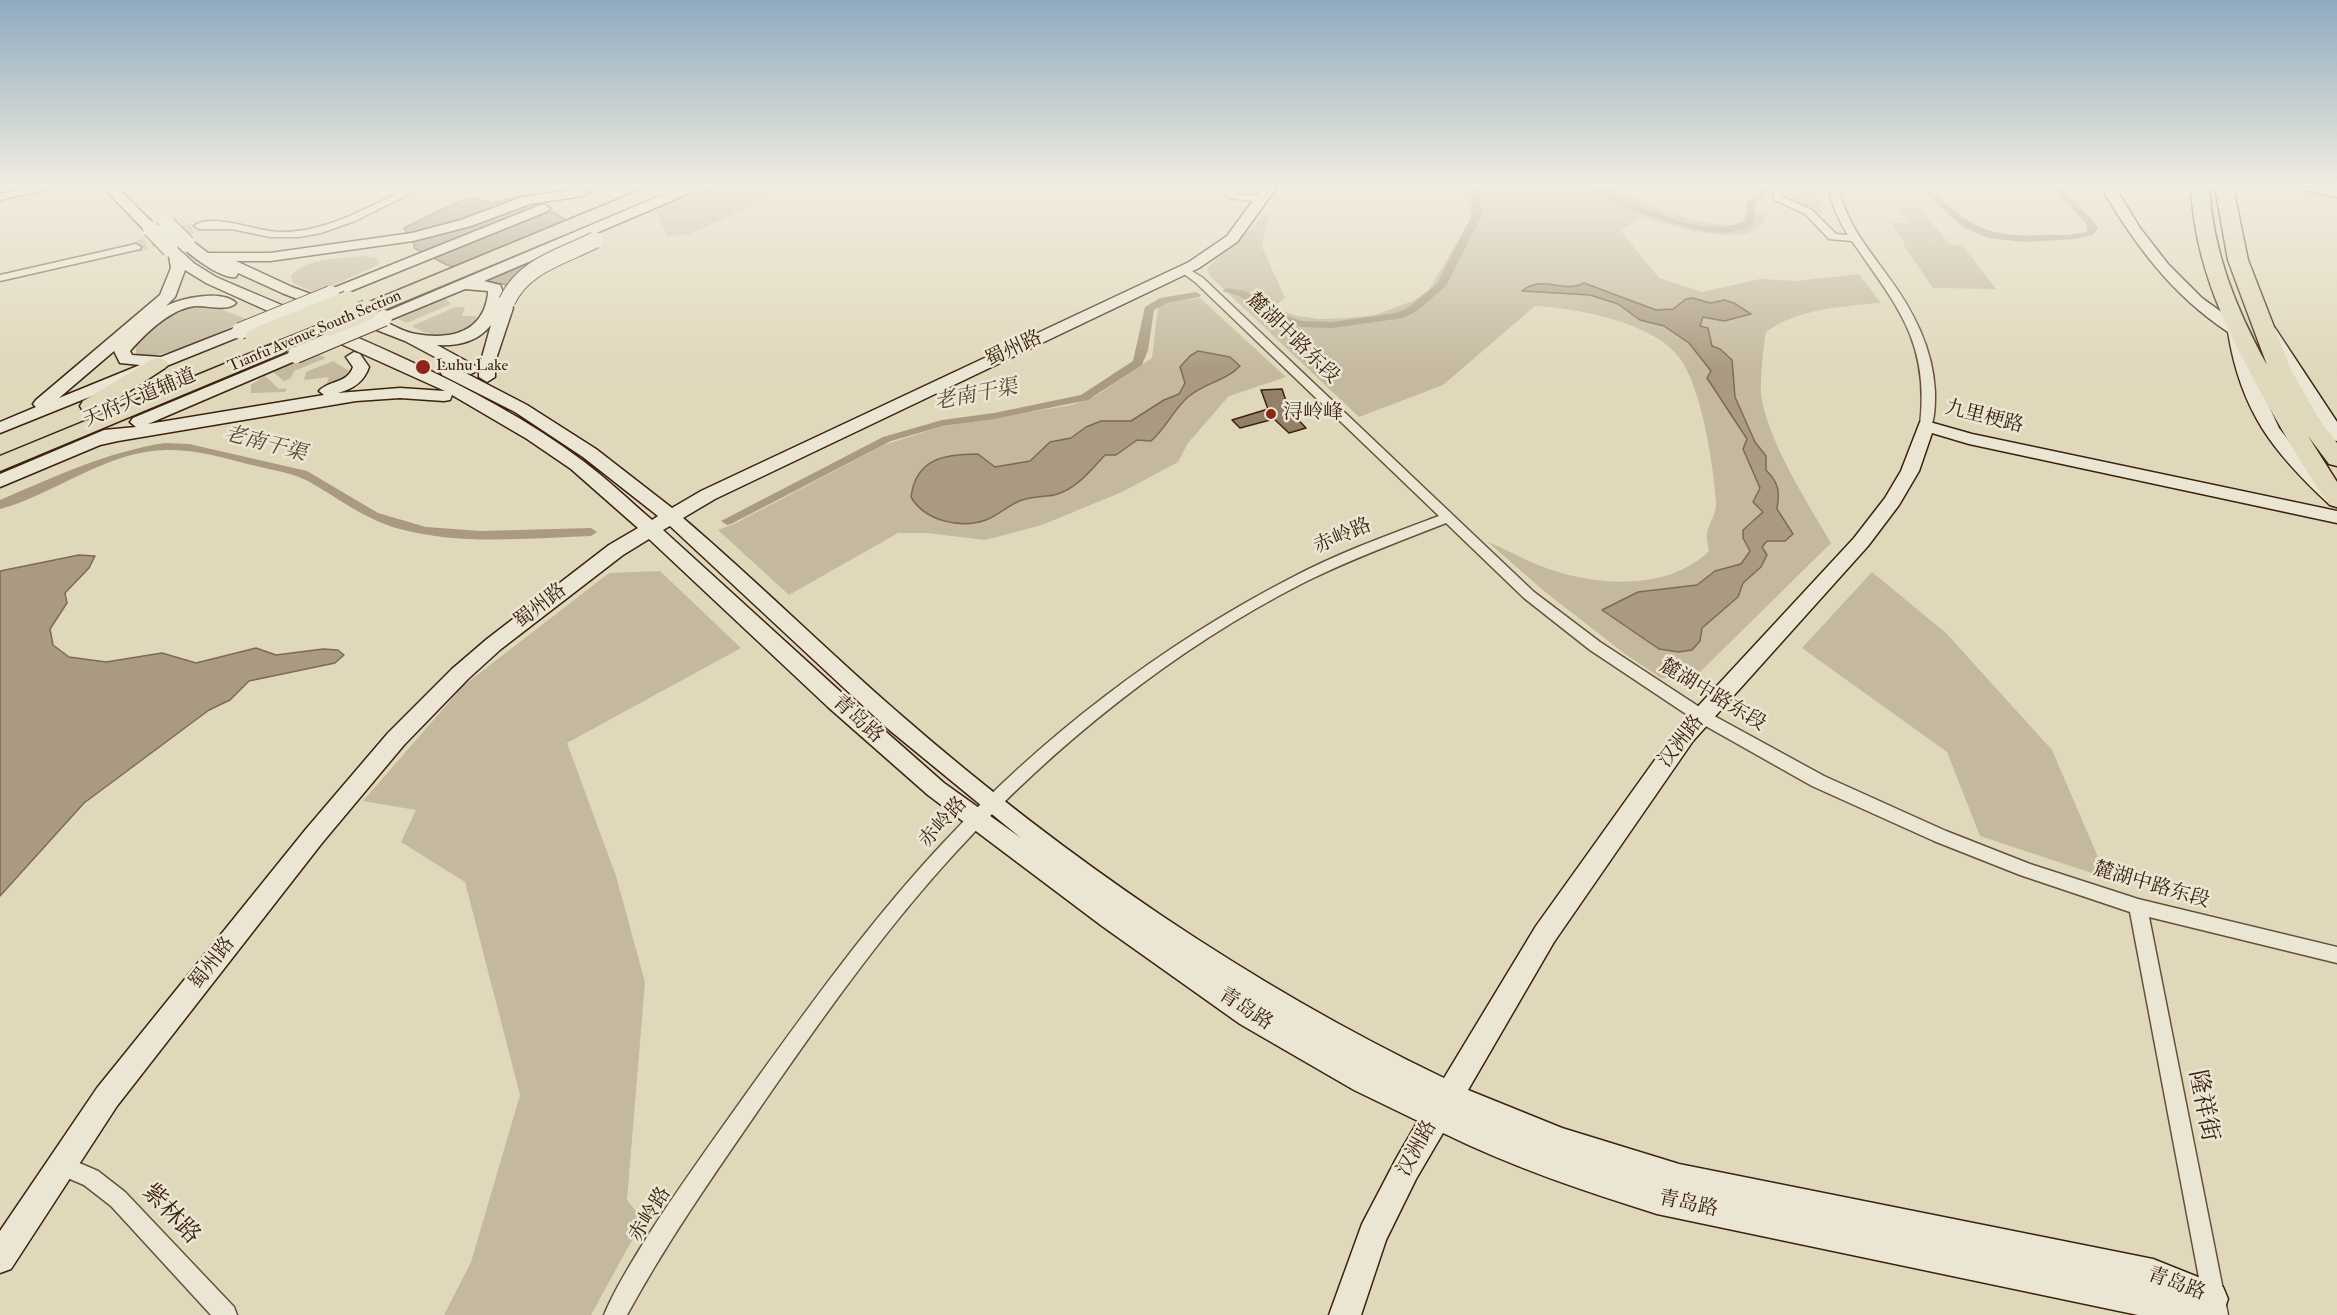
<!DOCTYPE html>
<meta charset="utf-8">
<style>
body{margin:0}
canvas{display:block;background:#e0d8bb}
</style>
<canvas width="2337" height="1315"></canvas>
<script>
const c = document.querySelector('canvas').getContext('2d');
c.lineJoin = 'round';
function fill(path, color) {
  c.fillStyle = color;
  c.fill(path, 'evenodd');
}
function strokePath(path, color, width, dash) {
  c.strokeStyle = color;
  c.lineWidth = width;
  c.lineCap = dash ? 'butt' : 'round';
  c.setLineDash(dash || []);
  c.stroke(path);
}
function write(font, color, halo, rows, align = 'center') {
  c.font = font + ' "IM FELL Double Pica","Noto Serif SC",serif';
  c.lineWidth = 5;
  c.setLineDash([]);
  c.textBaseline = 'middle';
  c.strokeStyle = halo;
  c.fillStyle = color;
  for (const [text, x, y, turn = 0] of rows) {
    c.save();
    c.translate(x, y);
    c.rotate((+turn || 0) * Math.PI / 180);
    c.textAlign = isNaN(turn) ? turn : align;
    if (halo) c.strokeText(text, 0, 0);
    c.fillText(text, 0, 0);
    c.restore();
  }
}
fill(new Path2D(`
 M710,187H790L690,234L667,236L654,207L673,203Z
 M1467,187H1610L1666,211L1688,218L1707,223L1731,225L1743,221L1745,211L1767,214C1760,255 1669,225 1644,217L1620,230L1659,278L1702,292L1760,279L1797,281L1859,274L1881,303C1844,306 1797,309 1766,332C1763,349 1759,385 1762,401C1772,448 1807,502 1831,543L1695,677L1661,678L1625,654L1544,591L1488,542C1505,549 1521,558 1538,565C1590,586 1666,593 1709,551C1708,545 1706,538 1707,533C1709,523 1717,513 1716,502C1713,463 1702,388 1679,357C1652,322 1576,308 1535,306L1443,385L1359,417L1209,275L1207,268L1269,212L1262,247L1285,298L1273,307L1296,316L1320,319L1349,318L1375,315L1413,301L1429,290L1471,218Z
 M1785,187H1816L1823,213L1786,198Z
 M1899,207L1920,208L1949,244L1905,243L1891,223H1911Z
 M1902,243L1962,245L1996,289L1933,288Z
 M363,256L377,258L379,262L378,265L323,290L313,292L293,283L291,276C307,257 340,259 363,256Z
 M445,298L451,304L407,323L398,319Z
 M1200,298L1286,377L1229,396L1188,443L1178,462L1122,492L1042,525L985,540L927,533H898L789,595L718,530L734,524L884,445L940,427L1072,405L1096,396L1152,358L1158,306L1169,302Z
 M196,305L213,306L246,319C226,330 156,364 136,354V345L173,314Z
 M455,307H465L462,316H477L471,329C450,339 432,338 412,326Z
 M316,353L326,358L294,371L291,378L284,381L273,372Z
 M333,361L349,371L341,380L326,385L329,377L304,380L306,372Z
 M265,376L279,389L287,388L285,392L251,393V385Z
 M660,571L741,648L567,743L616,876L645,982L627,1200L643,1220L591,1315H444L471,1262L520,1095L465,882L401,842L416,810L363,801L463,686L609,573Z
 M1872,572L1947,634L2052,750L2107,878L1980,836L1947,752L1802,648Z`), '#c4b99e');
const water = new Path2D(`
 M525,195L569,222L586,238L559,262L507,285L487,281L476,272L447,265L414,248V243L404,228L455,203L472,198L492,203Z
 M1584,283L1656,310L1673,309L1686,299L1692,298L1711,303L1724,300L1734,303L1751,314L1724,321L1703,317L1700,326L1708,328L1712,346L1720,349L1732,360L1735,397L1755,442L1766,456V470C1779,483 1780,492 1777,509L1793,534L1785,541H1767L1762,547L1767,555L1761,567L1743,583L1738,597L1702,628L1700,641L1692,650L1679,652L1659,649L1602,610L1638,592L1697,585L1715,571L1741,564L1750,551L1743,538V530L1763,512L1753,502L1760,488L1743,449L1747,439L1707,378L1711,371L1689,343L1664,326L1640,320L1618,304L1590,295L1522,291C1541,274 1564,294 1584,283Z
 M1198,351L1230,357L1240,366C1226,381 1204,383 1188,397C1174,409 1166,428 1151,441L1137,440L1116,455H1105C1091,470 1076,490 1054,495C1044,497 1032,496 1022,500C1009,504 998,516 986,520C960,529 925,521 911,497C916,458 945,454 978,454L995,467L1030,461L1050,442L1071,438L1086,427L1101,421H1131L1164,400L1179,394L1185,383L1180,367L1190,356Z
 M79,555L95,556L89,568L65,593L67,603L50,629L53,645L69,657L106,662L162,653L196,663L256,648L276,655L323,649L338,650L344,655L335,663L249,681L230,700L209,710L84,803L0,896V571Z`);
fill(water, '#a99a81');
strokePath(water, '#7e6a53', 1.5);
fill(new Path2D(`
 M1474,187H1482L1480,191L1482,215L1446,286L1417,311L1403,318L1332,328L1301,327L1271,317L1239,296L1222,291L1227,288L1245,291L1279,313L1302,321L1332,322L1397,313L1409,307L1437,284L1472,215V191Z
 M1587,187H1598C1638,205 1703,241 1746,221L1747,202L1759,191L1760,187H1768L1766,194L1755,203L1754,224C1742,230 1732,233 1718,233C1694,232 1603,203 1587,187Z
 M1919,187H1928C1971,227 1985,238 2046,235C2059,235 2074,236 2087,231V225L2053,187H2062L2094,222L2098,229L2093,235L2076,239L2025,242L1988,238L1963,227Z
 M1196,292L1201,295L1199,297L1167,303L1154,310L1148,350L1142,365L1088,400L994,419L943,426L891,441L731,524L727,525L721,521L883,437L942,420L994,413L1081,395L1133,361L1145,307L1160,298Z
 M165,443L189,444L307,471L378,513L426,527L481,531L591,528L597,532L591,536C527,538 459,546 396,528C363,518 338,498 308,481C292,473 273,470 256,466C227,459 197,449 166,450C106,451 56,494 0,509V500C54,477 106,452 165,443Z`), '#a99a81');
const building = new Path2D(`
 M1282,389L1289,410L1306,428L1289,433L1274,419L1240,428L1232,420L1268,409L1261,390Z`);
fill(building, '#928168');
strokePath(building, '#3d220f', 1.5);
strokePath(new Path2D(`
 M136,247L199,226`), '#bfb499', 11, [11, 5]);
const street = new Path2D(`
 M38,187H57L0,200V194Z
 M411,187H423L355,221L321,233L299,237H270L232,229H199L194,226C212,212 257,232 280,232C327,233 369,206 411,187Z
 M1232,187H1242L1237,194L1261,196L1266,199L1261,202L1228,198L1226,196Z
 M1774,187H1784L1781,196L1812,210L1836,234L1848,235C1838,219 1831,204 1829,187H1839C1845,222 1867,247 1887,275C1913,310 1933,348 1935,392C1935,404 1935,419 1930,429L1926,430L1920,426C1930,342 1897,306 1852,241L1829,239L1805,214L1773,199Z
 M136,244L141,247L140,249L0,281V275Z
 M1184,266L1203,278L1534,592L1600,642L1707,712L1824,776L1946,831L2030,864L2138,899L2337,947V963L2149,917L2228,1315H2206L2130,912L2020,875L1934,841L1812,786L1695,720L1590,650L1524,598L1446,523C1398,542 1351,559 1305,582C1175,648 1054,745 955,853C888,926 830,1007 773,1089C722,1163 670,1236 627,1315H604C615,1288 632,1262 647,1237C679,1187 714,1139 748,1091C810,1005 871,920 943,843C1042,737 1161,645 1291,578C1338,553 1388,535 1439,516L1195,282L1180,271L1179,269Z
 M63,1156L98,1171L125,1192L234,1307L237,1315H211L111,1206L84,1185L56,1173L53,1166L56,1159Z`);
const secondary = new Path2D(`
 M103,187H117L156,226L158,229L156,232H146Z
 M681,187H699L697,190L484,281L500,285L504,294L501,304L511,305L513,308L495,362V377L487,382L479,377V370L471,374L465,373L405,341L282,293L238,273L236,277C223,280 188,255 180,244L182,241H192L208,253H270L412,233L461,220L522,197L583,188L590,192L583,196L530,204L471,226L413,241L270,261H236L292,287L377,319L378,315ZM465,289L488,291V294C483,333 450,340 416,334C406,333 395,326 385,322ZM491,325L479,368L437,345C459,346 477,342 491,325Z
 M1263,187H1277L1237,242L1199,268L715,499L683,518C758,582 828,652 902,716C1065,858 1250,985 1444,1078L1536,926L1677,729L1854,538L1885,498L1901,471L1920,422L1926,421L1972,434L2337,511V523L1969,444L1932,433L1919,471L1899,505L1868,546L1693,741L1554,942L1468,1090L1562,1128L1679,1164L2153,1259L2223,1287L2228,1299L2224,1310L2209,1315H2138L1657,1214C1584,1191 1512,1167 1443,1133L1416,1179L1386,1240L1361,1315H1329L1362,1224L1396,1159L1418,1121L1354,1090L1240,1024L1102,926L928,795L828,707L649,539L623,555L501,649L468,679L404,745L322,843L117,1106L11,1269L0,1273V1231L97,1088L306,829L388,733L452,669L487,639L609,545L638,528L571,469L527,439L452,395L450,400L444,401L400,398L356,401L118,441L100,445L0,487V474L104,430L136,427L130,422L133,418L296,350L302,352L304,355L302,358L148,424L324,395L319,391C329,380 347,384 353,367L346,357L354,352L360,354L369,367C364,382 353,389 338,393L400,388L445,391L206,283L185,270L175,297L166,306C181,298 223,289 236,303C228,312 207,305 195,306C170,309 146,333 130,351L132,355L161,357L240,326L248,331L246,334L0,433V422L36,407L33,404L36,400L160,295L171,268L169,256L163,249L165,246H175L195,264L216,277C337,330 477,381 583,461C607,479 629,500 652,520L658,516L583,457L515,412L442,375L440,371L442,367H454L527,405L596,449L672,508L701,491L1189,262L1227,236ZM114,351L120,363L140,365L59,398ZM670,526L887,728L1021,838L944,783L844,695L663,530Z
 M2101,187H2115L2140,228L2168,264L2202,298L2242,327L2257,380L2279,428L2302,458L2337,491V507L2330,505C2273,452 2241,412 2228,332C2172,295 2135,245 2101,187Z
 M2300,187L2337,189V197L2302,190Z
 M543,204L550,208L548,211L336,297L331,299L323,294L326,291Z
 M2269,326L2275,328L2337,422V441L2331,440L2297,383L2261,331Z`);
const highway = new Path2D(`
 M648,187H672L669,191L374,314H360L357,310L360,306Z
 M2191,187H2209C2213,252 2236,309 2267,365L2228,260L2215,187H2233L2248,260L2290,368L2320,421L2337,443V466L2329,464L2308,436L2337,482V507L2329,504C2305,470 2284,434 2264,398C2226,329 2195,267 2191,187Z
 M278,342L285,344L288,348L285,352L0,471V456Z
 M158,358L165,360L169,364L165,368L99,411L91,413L83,411L80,406L83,401L151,360Z`);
strokePath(street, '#66503a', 3);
strokePath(secondary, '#3d220f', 3);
strokePath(highway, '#3d220f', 3);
fill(street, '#ebe6d3');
fill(secondary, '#ebe6d3');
fill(highway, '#e0d8bb');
const secondaryBridge = new Path2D(`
 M167,224L187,244
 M151,229L170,249
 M507,301C524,265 562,257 595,240
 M240,331L331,294
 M296,355L384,318`);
const highwayBridge = new Path2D(`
 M329,326L367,310
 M256,338L348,301`);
strokePath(secondaryBridge, '#3d220f', 18, []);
strokePath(highwayBridge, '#3d220f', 22, []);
strokePath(secondaryBridge, '#ebe6d3', 16);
strokePath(highwayBridge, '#e0d8bb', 20);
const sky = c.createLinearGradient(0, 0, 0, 371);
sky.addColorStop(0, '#8faabf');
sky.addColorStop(0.5, '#f1ede0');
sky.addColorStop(1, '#f1ede000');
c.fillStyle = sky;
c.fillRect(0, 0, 2337, 371);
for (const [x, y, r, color] of [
 [423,367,8,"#8f2418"],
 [1271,414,6,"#8f2418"]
]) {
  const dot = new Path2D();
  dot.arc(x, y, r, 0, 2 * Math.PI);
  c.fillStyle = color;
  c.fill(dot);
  strokePath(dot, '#ebe6d3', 2);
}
write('16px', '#3d220f', '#ebe6d3', [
 ["Tianfu Avenue South Section",315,332,-23]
]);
write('16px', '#3d220f', '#ebe6d3', [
 ["Luhu Lake",436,367]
], 'left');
write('20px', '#3d220f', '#ebe6d3', [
 ["麓湖中路东段",1292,339,44],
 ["蜀州路",1014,350,-25],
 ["天府大道辅道",140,399,-23],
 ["九里梗路",1984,418,14],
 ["赤岭路",1343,537,-23],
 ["蜀州路",541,607,-38],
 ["麓湖中路东段",1712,696,31],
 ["青岛路",857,720,42],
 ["汉洲路",1682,742,-52],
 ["赤岭路",944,823,-48],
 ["麓湖中路东段",2151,886,16],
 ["蜀州路",213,964,-52],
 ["青岛路",1245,1010,33],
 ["汉洲路",1418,1149,-61],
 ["青岛路",1688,1205,12],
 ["赤岭路",651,1215,-58],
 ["青岛路",2176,1285,20]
]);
write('20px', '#3d220f', '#ebe6d3', [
 ["浔岭峰",1283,414]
], 'left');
write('italic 21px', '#5d4631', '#ebe6d3', [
 ["老南干渠",976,396,-11],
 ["老南干渠",265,445,15]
]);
write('24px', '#3d220f', '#ebe6d3', [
 ["隆祥街",2202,1106,79],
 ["紫林路",170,1215,47]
]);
</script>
